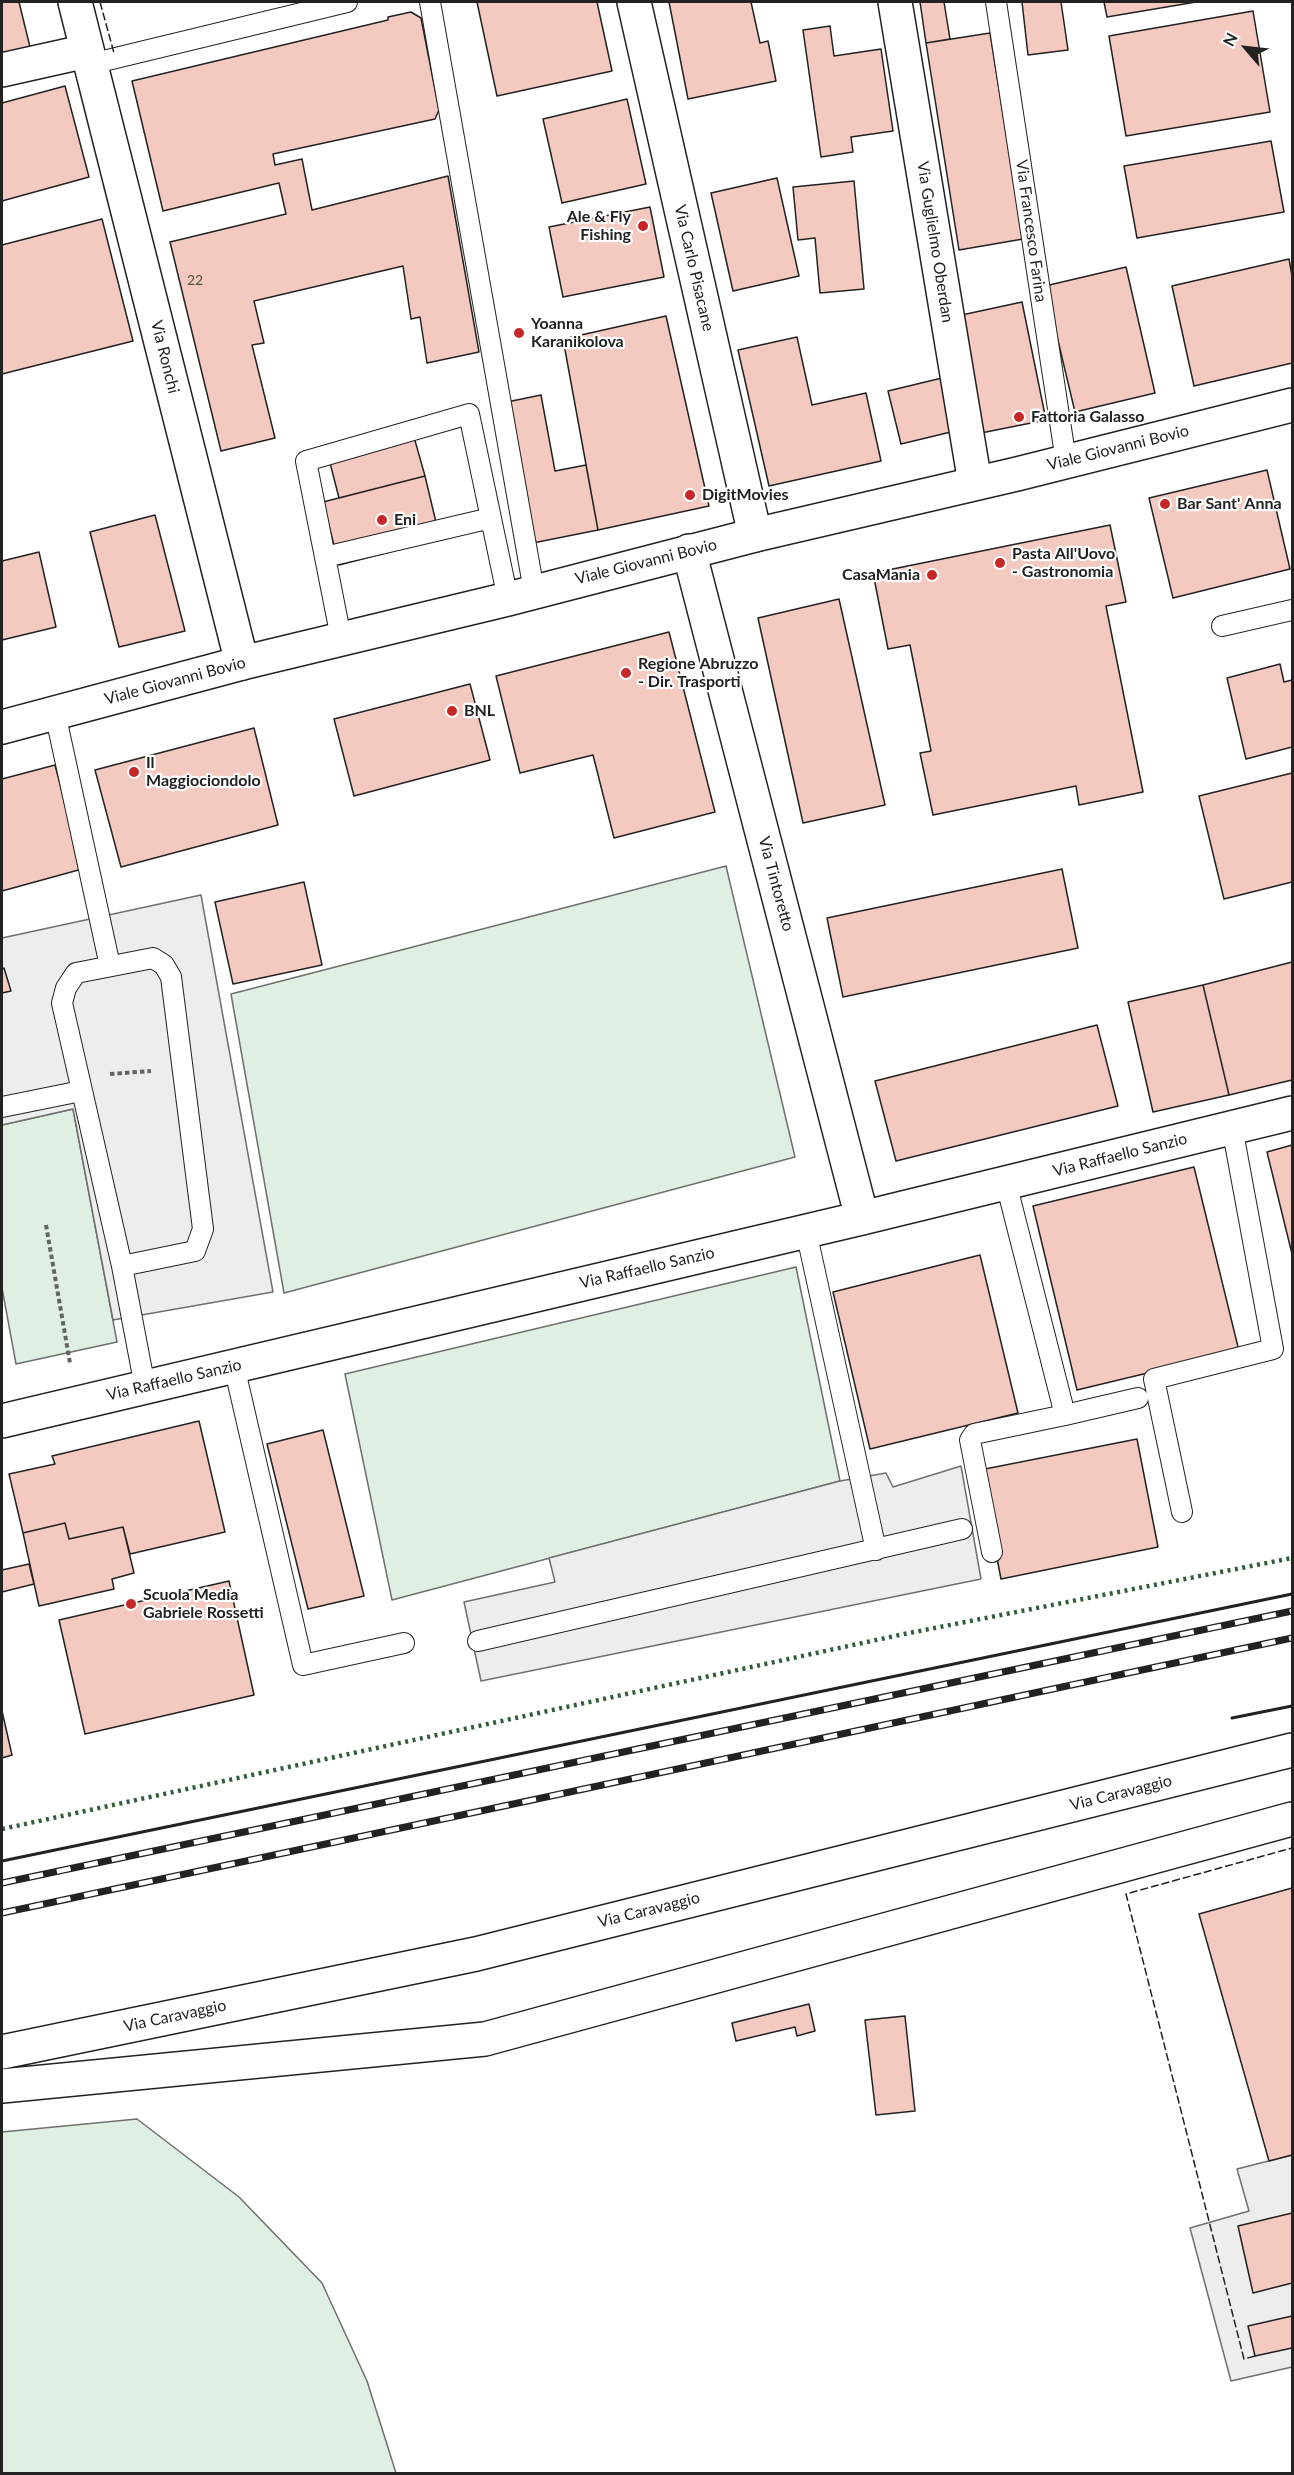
<!DOCTYPE html>
<style>
body{margin:0}
#map{position:relative;width:1294px;height:2475px;overflow:hidden;background:#fff;font-family:Lato,sans-serif}
canvas{display:block}
.frame{position:absolute;inset:0;border:3px solid #222;pointer-events:none}
.north{position:absolute;left:1216px;top:18px;width:60px;height:60px;-webkit-text-stroke:4px #fff;paint-order:stroke;rotate:298deg;font-size:16px;font-weight:700;line-height:24px;text-align:center;color:#222}
.north::after{content:'';display:block;margin:auto;width:21px;height:27px;background:#222;clip-path:polygon(50% 0,100% 100%,50% 72%,0 100%)}
</style>
<div id="map">
<canvas width="1294" height="2475"></canvas>
<div class="frame"></div>
<div class="north">N</div>
</div>
<script>
const c = document.querySelector('canvas').getContext('2d');
c.lineJoin = 'round';
function fill(path, color) {
  c.fillStyle = color;
  c.fill(path, 'evenodd');
}
function strokePath(path, color, width, dash) {
  c.strokeStyle = color;
  c.lineWidth = width;
  c.lineCap = dash ? 'butt' : 'round';
  c.setLineDash(dash || []);
  c.stroke(path);
}
function write(font, color, halo, rows, align = 'center') {
  c.font = font + ' Lato,sans-serif';
  c.lineWidth = 4.5;
  c.setLineDash([]);
  c.textBaseline = 'middle';
  c.strokeStyle = halo;
  c.fillStyle = color;
  for (const [text, x, y, turn = 0] of rows) {
    c.save();
    c.translate(x, y);
    c.rotate((+turn || 0) * Math.PI / 180);
    c.textAlign = isNaN(turn) ? turn : align;
    if (halo) c.strokeText(text, 0, 0);
    c.fillText(text, 0, 0);
    c.restore();
  }
}
const green = new Path2D(`
 M726,866L795,1157L284,1293L231,994Z
 M73,1109L117,1342L16,1364L2,1288V1125Z
 M796,1267L840,1481L392,1600L345,1374Z
 M137,2119L239,2197L322,2283L367,2381L396,2473H2V2132Z`);
fill(green, '#e0efe3');
strokePath(green, '#6f6f6f', 1.5);
const parking = new Path2D(`
 M201,895L273,1292L113,1320L73,1109L2,1125V938Z
 M961,1466L981,1579L481,1681L464,1602L555,1582L549,1558L840,1481L886,1473L893,1487Z
 M1292,2155V2367L1231,2381L1190,2228L1249,2211L1237,2169Z`);
fill(parking, '#ededed');
strokePath(parking, '#6f6f6f', 1.5);
const building = new Path2D(`
 M2,2H19L30,47L2,54Z
 M477,2H597L612,71L497,96Z
 M669,2H751L760,43L768,41L776,81L688,99Z
 M920,2H944L950,39L926,43Z
 M1022,2H1061L1068,50L1028,55Z
 M1104,2H1196L1107,17Z
 M1253,11L1270,112L1126,136L1109,36Z
 M411,12L421,18L439,110L435,119L273,154L275,165L302,159L312,210L448,176L479,352L427,363L420,317L411,319L403,266L254,301L264,343L252,345L275,438L221,451L170,242L286,214L279,183L163,211L132,81L388,20V17Z
 M830,26L834,56L881,49L893,131L851,137L853,152L821,157L803,30Z
 M990,33L1023,239L959,250L926,43Z
 M65,86L89,177L2,201V103Z
 M627,99L646,184L562,203L543,119Z
 M1271,141L1284,212L1137,238L1124,166Z
 M777,178L799,276L733,291L711,193Z
 M854,181L864,289L820,293L815,238L798,240L793,187Z
 M650,207L664,277L563,297L549,227Z
 M102,219L133,341L2,374V245Z
 M1289,259L1292,276V363L1194,386L1172,286Z
 M1126,267L1155,393L1075,412L1045,286Z
 M1022,302L1046,420L981,433L957,316Z
 M666,316L709,506L598,530L563,339Z
 M797,337L812,405L866,393L881,461L769,486L738,350Z
 M946,377L959,430L901,444L888,391Z
 M541,395L555,471L586,465L598,530L533,543L507,402Z
 M414,437L425,476L339,498L329,459Z
 M1267,470L1290,569L1173,598L1149,498Z
 M425,476L440,539L339,565L323,502Z
 M155,515L185,631L119,647L90,532Z
 M1110,525L1126,602L1106,606L1143,792L1079,805L1076,786L933,815L920,753L931,751L910,645L888,649L873,573Z
 M39,552L56,627L2,640V561Z
 M839,599L885,805L803,823L758,618Z
 M669,632L715,812L614,838L593,755L520,773L496,676Z
 M1280,664L1284,682L1292,680V747L1246,759L1227,678Z
 M470,684L490,760L354,796L334,719Z
 M254,728L278,825L121,867L95,770Z
 M55,765L82,869L2,891V779Z
 M1292,773V882L1224,899L1199,796Z
 M1062,869L1078,948L843,997L827,918Z
 M304,882L322,965L233,984L215,902Z
 M1292,962V1080L1229,1095L1203,985Z
 M4,968L11,991L2,993V969Z
 M1203,985L1229,1095L1153,1112L1128,1002Z
 M1097,1025L1118,1106L896,1161L875,1081Z
 M1292,1145V1254L1267,1152Z
 M1194,1167L1239,1351L1077,1390L1033,1206Z
 M980,1255L1018,1413L870,1449L833,1292Z
 M199,1421L225,1532L130,1554L123,1527L69,1539L65,1523L23,1533L9,1474L55,1464L52,1456Z
 M323,1430L364,1596L308,1609L267,1444Z
 M1137,1439L1158,1547L1001,1579L980,1470Z
 M65,1523L69,1539L123,1527L134,1573L112,1579L114,1589L39,1606L23,1533Z
 M29,1564L34,1584L2,1592V1570Z
 M229,1581L254,1695L85,1734L59,1620Z
 M2,1711L12,1755L2,1758Z
 M1292,1888V2155L1269,2161L1199,1914Z
 M809,2004L815,2031L797,2036L795,2027L736,2041L732,2023Z
 M905,2016L915,2111L876,2115L865,2020Z
 M1292,2213V2283L1253,2293L1238,2226Z
 M1292,2316V2348L1255,2356L1248,2326Z`);
fill(building, '#f3c9c0');
strokePath(building, '#222', 1.5);
const lane = new Path2D(`
 M430,2L534,591
 M996,2L1066,461
 M91,64L347,2
 M325,557L491,518
 M1222,626L1292,610
 M341,638L306,461L469,414L508,599
 M55,713L110,966
 M2,1107L81,1091
 M1006,1183L1065,1415L1138,1398
 M806,1231L876,1550
 M122,1266L195,1251L203,1229L171,977L164,965L153,958L76,973L66,988L62,1003L122,1266L145,1387
 M234,1366L303,1665L404,1643
 M1182,1512L1154,1379L1273,1349L1232,1127
 M992,1552L970,1440L974,1434L1065,1415
 M478,1641L962,1529`);
const street = new Path2D(`
 M75,2L242,663
 M634,2L755,535
 M895,2L975,483
 M2,70L87,51
 M689,551L862,1218
 M2,1421L862,1218L1292,1113`);
const secondary = new Path2D(`
 M2,727L242,663L508,599L755,535L1017,474L1292,405
 M2,2052L476,1954L1292,1750
 M2,2086L485,2039L1292,1819`);
strokePath(lane, '#222', 22);
strokePath(street, '#222', 36);
strokePath(secondary, '#222', 36);
strokePath(new Path2D(`
 M110,1074L151,1071
 M46,1225L70,1363`), '#646464', 4, [4.5, 3]);
strokePath(lane, '#fff', 20);
strokePath(street, '#fff', 33);
strokePath(secondary, '#fff', 33);
const rail = new Path2D(`
 M2,1883L1292,1611
 M2,1913L1292,1638`);
strokePath(rail, '#222', 7);
strokePath(rail, '#fff', 4.5, [14]);
strokePath(new Path2D(`
 M2,1829L904,1634L1292,1558`), '#2f5e38', 4.5, [3, 4.5]);
strokePath(new Path2D(`
 M100,2L114,53
 M1255,2356L1244,2359L1126,1894L1292,1848`), '#222', 1.5, [8, 3]);
strokePath(new Path2D(`
 M1232,1718L1292,1706
 M2,1861L1292,1594`), '#222', 3);
for (const [x, y, r, color] of [
 [643,226,6,"#c62828"],
 [519,333,6,"#c62828"],
 [1019,417,6,"#c62828"],
 [690,495,6,"#c62828"],
 [1165,504,6,"#c62828"],
 [382,520,6,"#c62828"],
 [1000,563,6,"#c62828"],
 [932,575,6,"#c62828"],
 [626,673,6,"#c62828"],
 [452,711,6,"#c62828"],
 [134,772,6,"#c62828"],
 [131,1604,6,"#c62828"]
]) {
  const dot = new Path2D();
  dot.arc(x, y, r, 0, 2 * Math.PI);
  c.fillStyle = color;
  c.fill(dot);
  strokePath(dot, '#fff', 2);
}
write('14px', '#564c4a', null, [
 ["22",195,280]
]);
write('bold 16px', '#222', '#fff', [
 ["Ale & Fly",631,217,"right"],
 ["Fishing",631,235,"right"],
 ["Yoanna",531,324],
 ["Karanikolova",531,342],
 ["Fattoria Galasso",1031,417],
 ["DigitMovies",702,495],
 ["Bar Sant' Anna",1177,504],
 ["Eni",394,520],
 ["Pasta All'Uovo",1012,554],
 ["- Gastronomia",1012,572],
 ["CasaMania",920,575,"right"],
 ["Regione Abruzzo",638,664],
 ["- Dir. Trasporti",638,682],
 ["BNL",464,711],
 ["Il",146,763],
 ["Maggiociondolo",146,781],
 ["Scuola Media",143,1595],
 ["Gabriele Rossetti",143,1613]
], 'left');
write('16px', '#222', '#fff', [
 ["Via Francesco Farina",1031,231,82],
 ["Via Guglielmo Oberdan",935,242,81],
 ["Via Carlo Pisacane",694,268,77],
 ["Via Ronchi",165,357,76],
 ["Viale Giovanni Bovio",1118,448,-14],
 ["Viale Giovanni Bovio",646,562,-14],
 ["Viale Giovanni Bovio",175,681,-15],
 ["Via Tintoretto",776,884,75],
 ["Via Raffaello Sanzio",1120,1155,-14],
 ["Via Raffaello Sanzio",647,1268,-13],
 ["Via Raffaello Sanzio",174,1380,-13],
 ["Via Caravaggio",1121,1793,-14],
 ["Via Caravaggio",649,1910,-14],
 ["Via Caravaggio",175,2016,-12]
]);
</script>
